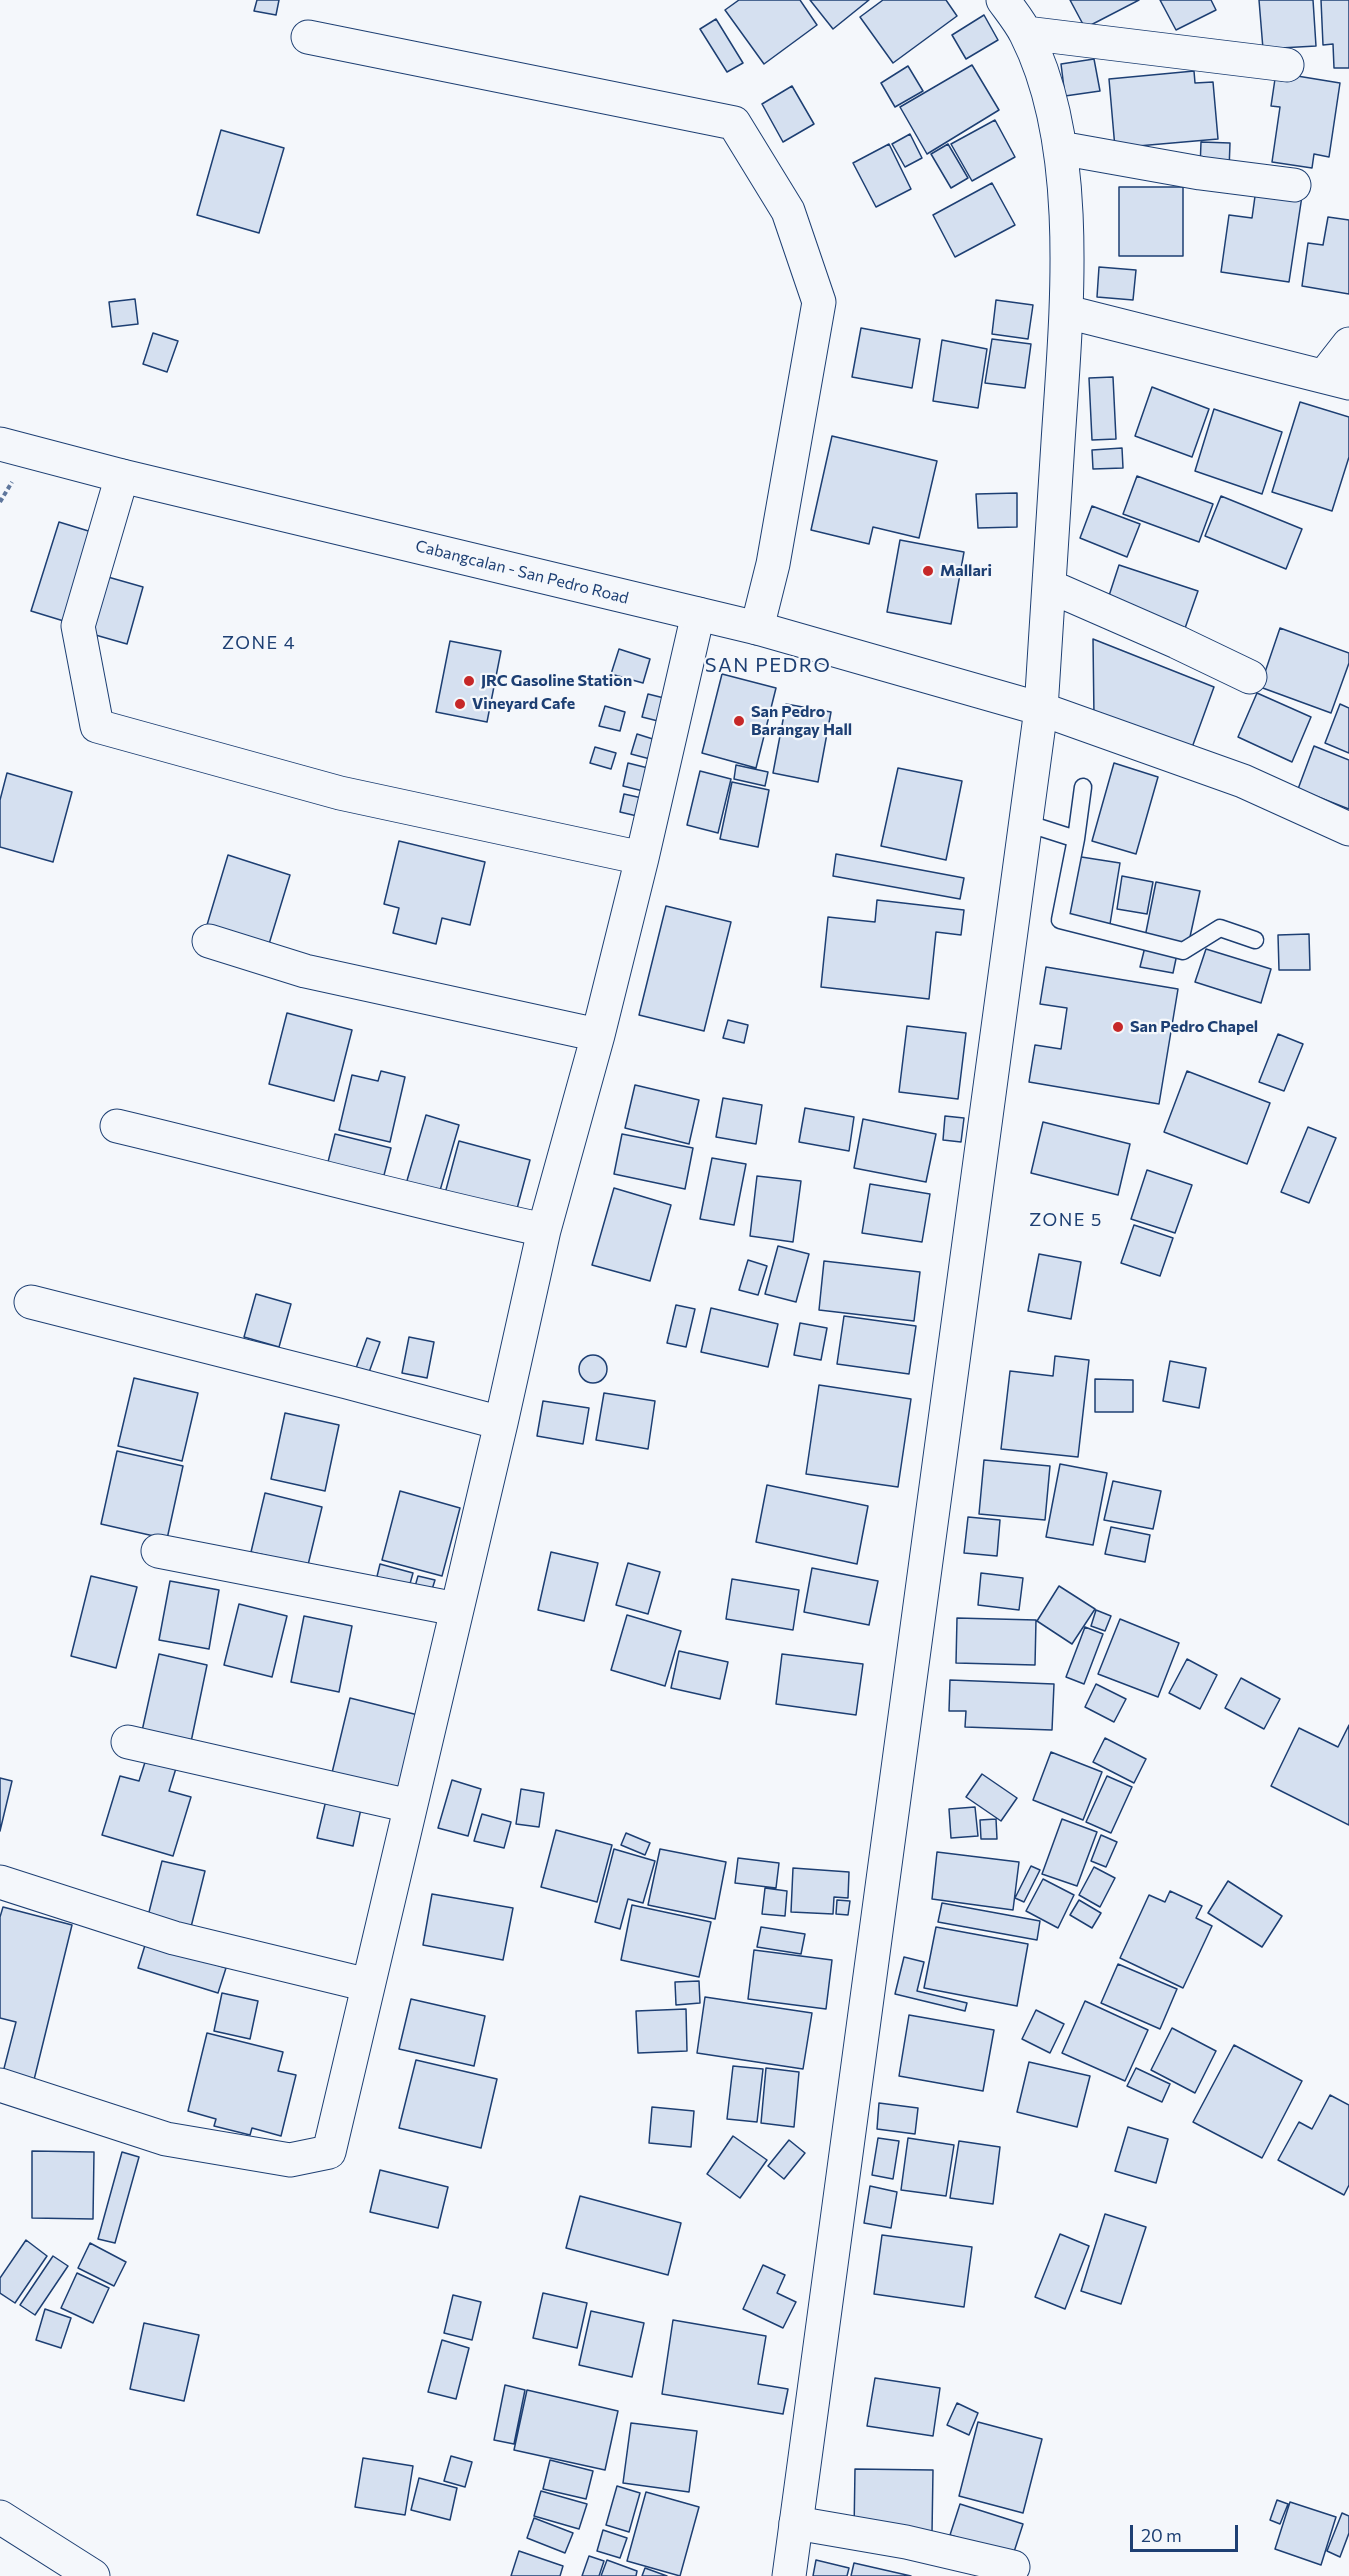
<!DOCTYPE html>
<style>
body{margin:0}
#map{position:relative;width:1349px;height:2576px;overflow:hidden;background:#f4f7fb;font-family:Commissioner,sans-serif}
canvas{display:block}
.scale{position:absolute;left:1130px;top:2525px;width:108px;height:27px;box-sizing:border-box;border:3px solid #1d3f73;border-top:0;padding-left:8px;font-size:18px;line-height:21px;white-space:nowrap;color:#1d3f73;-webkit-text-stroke:4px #f4f7fb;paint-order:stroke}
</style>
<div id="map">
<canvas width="1349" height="2576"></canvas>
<div class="scale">20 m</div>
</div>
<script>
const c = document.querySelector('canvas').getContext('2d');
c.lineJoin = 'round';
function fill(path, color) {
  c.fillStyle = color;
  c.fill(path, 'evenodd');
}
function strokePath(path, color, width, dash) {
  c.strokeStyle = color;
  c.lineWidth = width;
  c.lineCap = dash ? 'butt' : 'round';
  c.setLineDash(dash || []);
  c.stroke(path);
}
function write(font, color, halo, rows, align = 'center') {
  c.font = font + ' Commissioner,sans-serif';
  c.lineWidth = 4.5;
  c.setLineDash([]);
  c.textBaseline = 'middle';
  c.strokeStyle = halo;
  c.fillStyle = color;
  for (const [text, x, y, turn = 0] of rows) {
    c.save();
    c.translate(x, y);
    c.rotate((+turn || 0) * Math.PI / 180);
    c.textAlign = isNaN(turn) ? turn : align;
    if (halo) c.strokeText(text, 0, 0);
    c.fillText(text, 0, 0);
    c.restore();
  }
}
const building = new Path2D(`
 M257,0H279L276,15L254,11Z
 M739,0H800L817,25L764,64L725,10Z
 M810,0H869L833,29Z
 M883,0H946L957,16L893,63L860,17Z
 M1070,0H1139L1085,28Z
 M1160,0H1211L1216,10L1176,30Z
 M1259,0H1313L1316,46L1263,49Z
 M1321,0H1349V68H1334L1333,44L1323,45Z
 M984,15L998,40L966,59L952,35Z
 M716,19L743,63L727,72L700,29Z
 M1094,59L1100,91L1065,96L1061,64Z
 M972,65L999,110L927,154L900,107Z
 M908,66L923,91L895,107L881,83Z
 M1194,71L1195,83L1213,82L1218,139L1115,148L1109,79Z
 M1285,74L1340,83L1329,157L1314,154L1312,168L1272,162L1280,107L1271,106L1275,79L1283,81Z
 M792,86L814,124L783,142L762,104Z
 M995,120L1015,157L972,181L951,144Z
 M221,130L284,148L259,233L197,215Z
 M910,134L922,158L905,167L892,144Z
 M1201,142L1230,143L1229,170L1200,169Z
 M889,144L911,189L876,207L853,163Z
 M948,144L968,178L951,188L931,154Z
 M992,183L1015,225L955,257L933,215Z
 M1119,187H1183V256H1119Z
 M1256,189L1302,196L1289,282L1221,272L1229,215L1252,218Z
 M1328,217L1349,220V294L1302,286L1308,243L1323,245Z
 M1099,267L1136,270L1133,300L1097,297Z
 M135,299L138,324L112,327L109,302Z
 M996,300L1033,305L1028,339L992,334Z
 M861,328L920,339L912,388L852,377Z
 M153,333L178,341L167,372L143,364Z
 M992,339L1031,344L1025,388L985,383Z
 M942,340L987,349L978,408L933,401Z
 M1113,377L1116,439L1092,440L1089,378Z
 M1152,387L1209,409L1192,457L1135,436Z
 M1300,402L1349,417V457L1332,511L1272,492Z
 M1214,409L1282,432L1262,494L1195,471Z
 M832,436L937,461L919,538L873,527L869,544L811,530Z
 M1122,448L1123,468L1093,469L1092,450Z
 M1137,476L1213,504L1199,542L1123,514Z
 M1017,493V527L978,528L976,494Z
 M1221,496L1302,529L1286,569L1205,536Z
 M1092,506L1140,524L1127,557L1080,538Z
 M59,522L95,533L67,622L31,611Z
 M900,540L964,552L951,624L887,612Z
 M1119,565L1198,591L1183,634L1105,608Z
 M108,577L143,587L127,644L92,634Z
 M1280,628L1349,653V663L1331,713L1260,687Z
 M1093,639L1214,687L1190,753L1094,718Z
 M450,641L501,651L487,722L436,712Z
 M619,649L650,659L643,683L611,674Z
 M722,674L776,688L756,768L702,753Z
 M1257,693L1311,717L1292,762L1238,737Z
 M648,694L668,699L662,722L642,717Z
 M786,704L831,712L818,782L773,773Z
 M1340,704L1349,708V753L1325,743Z
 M605,706L625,712L620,731L599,726Z
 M637,734L656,740L650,759L631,754Z
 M1314,746L1349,760V809L1298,789Z
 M595,747L616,753L611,769L590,763Z
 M628,763L648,768L643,791L623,786Z
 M1114,763L1158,777L1136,854L1092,841Z
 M736,765L768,772L765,786L734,779Z
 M898,768L962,781L946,860L881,846Z
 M700,771L731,779L718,833L687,825Z
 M7,773L72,792L53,862L0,847V800Z
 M732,782L769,790L758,847L720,839Z
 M624,794L642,798L637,816L620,812Z
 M399,841L485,862L470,925L442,918L436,944L393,933L399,908L384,904Z
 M836,854L964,878L960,899L833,876Z
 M228,855L290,875L269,944L207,925Z
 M1075,856L1120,863L1110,924L1066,916Z
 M1122,876L1153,882L1147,914L1117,909Z
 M1156,882L1200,891L1188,946L1145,937Z
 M877,900L964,910L961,935L936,932L929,999L821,987L828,917L875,922Z
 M666,906L731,922L704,1031L639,1015Z
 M1309,934L1310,970H1279L1278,935Z
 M1145,947L1177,954L1173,973L1140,967Z
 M1206,949L1271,969L1261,1003L1195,982Z
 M1046,967L1178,989L1159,1104L1029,1082L1035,1045L1061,1049L1067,1008L1040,1004Z
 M287,1013L352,1030L334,1101L269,1084Z
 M728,1020L748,1025L744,1043L723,1038Z
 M907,1026L966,1033L958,1099L899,1092Z
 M1278,1034L1303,1044L1284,1091L1259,1082Z
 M381,1071L405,1077L390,1142L339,1130L352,1075L378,1081Z
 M1187,1071L1270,1103L1247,1164L1164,1132Z
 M635,1085L699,1100L689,1144L625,1128Z
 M723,1098L762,1105L756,1144L716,1137Z
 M805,1108L854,1117L849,1151L799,1142Z
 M426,1115L459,1125L439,1194L406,1184Z
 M945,1116L964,1118L961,1142L943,1140Z
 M863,1119L936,1134L926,1182L854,1168Z
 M1043,1122L1130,1144L1118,1195L1031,1173Z
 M1308,1127L1336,1138L1309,1203L1281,1192Z
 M335,1134L391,1148L383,1179L327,1166Z
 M622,1134L693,1148L685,1189L614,1174Z
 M459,1141L530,1160L514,1220L443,1201Z
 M712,1158L746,1164L734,1225L700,1219Z
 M1147,1170L1192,1185L1175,1233L1131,1219Z
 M757,1176L801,1181L793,1242L750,1236Z
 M870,1184L930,1194L922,1242L862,1233Z
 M614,1188L671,1205L650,1281L592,1265Z
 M1134,1225L1173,1238L1160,1276L1121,1263Z
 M778,1246L809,1254L796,1302L765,1294Z
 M1039,1254L1081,1262L1071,1319L1028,1311Z
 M748,1260L767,1266L758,1295L739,1290Z
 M824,1261L920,1272L914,1321L819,1310Z
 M256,1294L291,1304L279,1347L244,1337Z
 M676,1305L695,1309L686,1347L667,1343Z
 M711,1308L778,1324L768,1367L701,1352Z
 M844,1316L916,1326L909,1374L837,1364Z
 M800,1323L827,1328L821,1360L794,1355Z
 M409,1337L434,1342L427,1378L402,1373Z
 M367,1338L380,1342L368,1375L355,1371Z
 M579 1369a14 14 0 1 1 28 0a14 14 0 1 1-28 0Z
 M1055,1356L1089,1360L1078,1457L1001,1449L1010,1371L1053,1376Z
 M1170,1361L1206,1368L1199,1408L1163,1401Z
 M134,1378L198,1393L182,1461L118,1446Z
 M1095,1379L1133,1380V1412H1095Z
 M819,1385L911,1399L898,1487L806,1474Z
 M604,1393L655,1401L648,1449L596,1440Z
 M543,1401L589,1408L583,1444L537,1436Z
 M285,1413L339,1425L325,1491L271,1479Z
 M117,1451L183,1466L167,1539L101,1524Z
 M984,1460L1050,1466L1045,1520L979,1514Z
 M1060,1464L1107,1473L1093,1545L1046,1537Z
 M1113,1481L1161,1491L1153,1529L1104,1520Z
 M767,1485L868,1506L857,1564L756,1542Z
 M400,1491L460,1508L442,1576L382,1560Z
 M265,1493L322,1507L308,1565L251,1552Z
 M968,1517L1000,1520L997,1556L964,1553Z
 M1111,1527L1150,1535L1145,1562L1105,1554Z
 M551,1552L598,1563L584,1621L538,1610Z
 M628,1563L660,1572L648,1614L616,1605Z
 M380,1564L413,1573L406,1598L374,1589Z
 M812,1568L878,1581L869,1625L804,1612Z
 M981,1573L1023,1578L1019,1610L978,1605Z
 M91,1576L137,1587L116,1668L71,1656Z
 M418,1576L435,1580L428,1602L412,1597Z
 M732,1579L799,1590L793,1630L726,1619Z
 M170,1581L219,1590L209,1649L159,1640Z
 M1059,1586L1095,1609L1072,1644L1037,1621Z
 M239,1604L287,1616L272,1677L224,1665Z
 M1096,1610L1111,1616L1105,1631L1091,1626Z
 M627,1615L681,1631L665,1686L611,1670Z
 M304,1616L352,1626L339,1692L291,1682Z
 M957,1618L1036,1620L1035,1665L956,1663Z
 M1120,1619L1179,1643L1158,1697L1098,1674Z
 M1085,1627L1103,1634L1084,1684L1066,1677Z
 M679,1651L728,1662L720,1699L671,1688Z
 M159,1654L207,1665L191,1742L142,1731Z
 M782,1654L863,1664L856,1715L776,1704Z
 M1187,1659L1217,1675L1200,1709L1169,1693Z
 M1241,1678L1280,1699L1264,1729L1225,1708Z
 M950,1680L1054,1684L1052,1730L965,1727L966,1711H949Z
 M1096,1684L1126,1699L1114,1722L1085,1707Z
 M350,1698L418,1715L399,1793L331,1777Z
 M1349,1725V1825L1271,1786L1299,1728L1338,1747Z
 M1105,1738L1146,1759L1134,1783L1093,1762Z
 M1051,1752L1102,1772L1083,1820L1033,1800Z
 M147,1756L177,1765L169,1791L191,1797L173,1856L102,1835L120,1776L139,1781Z
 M982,1774L1017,1798L1001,1821L966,1797Z
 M1107,1776L1132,1787L1111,1833L1086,1822Z
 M0,1778L12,1781L0,1831Z
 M452,1780L481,1789L468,1836L438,1828Z
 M521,1789L544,1793L539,1827L516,1824Z
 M327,1796L362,1804L353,1846L317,1838Z
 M975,1807L978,1836L951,1838L949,1809Z
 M482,1814L511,1822L504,1848L474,1841Z
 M996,1819L997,1839H981L980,1820Z
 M1062,1819L1097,1832L1077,1886L1042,1874Z
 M556,1830L612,1845L597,1902L541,1887Z
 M626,1833L650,1843L645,1855L621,1845Z
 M1101,1835L1117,1842L1106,1867L1091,1861Z
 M614,1849L655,1861L643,1903L628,1899L620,1929L595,1922Z
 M660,1849L726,1862L715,1919L648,1905Z
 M937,1852L1019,1862L1013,1910L932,1899Z
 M738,1858L779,1863L776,1888L735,1883Z
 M162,1861L205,1871L191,1927L148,1916Z
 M1031,1866L1040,1870L1024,1902L1015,1898Z
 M1094,1867L1115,1878L1100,1907L1079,1895Z
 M793,1868L849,1872L848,1898L834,1897L833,1914L791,1912Z
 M1043,1879L1074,1895L1058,1928L1026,1911Z
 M1228,1881L1282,1916L1262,1947L1208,1913Z
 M765,1888L787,1891L785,1916L762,1914Z
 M1170,1891L1202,1906L1196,1918L1212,1926L1183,1988L1120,1958L1149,1895L1165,1902Z
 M432,1894L513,1908L503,1960L423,1945Z
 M837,1900L850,1901L848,1915L836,1914Z
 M1079,1900L1101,1913L1092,1928L1070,1915Z
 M942,1903L1040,1921L1037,1940L938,1922Z
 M632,1905L711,1922L699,1977L621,1960Z
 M3,1907L72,1925L32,2088L1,2080L16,2022L0,2018V1917Z
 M761,1927L805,1934L801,1954L757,1947Z
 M936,1927L1028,1944L1017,2006L924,1988Z
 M146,1942L226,1968L218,1993L138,1968Z
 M754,1950L832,1960L826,2009L748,1999Z
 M904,1957L924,1962L917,1991L967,2003L965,2011L895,1994Z
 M1118,1964L1177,1989L1160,2029L1101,2003Z
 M699,1981L700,2003L676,2005L675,1982Z
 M222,1993L258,2001L250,2039L214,2031Z
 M705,1997L812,2013L803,2069L697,2053Z
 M411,1999L485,2016L474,2066L399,2049Z
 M1085,2001L1148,2030L1125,2081L1062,2053Z
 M686,2009L687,2051L638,2053L636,2011Z
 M1036,2010L1064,2024L1050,2053L1022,2039Z
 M909,2015L994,2030L983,2091L899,2076Z
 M1172,2028L1216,2051L1195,2093L1151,2070Z
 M207,2033L283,2052L278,2071L296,2075L281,2136L252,2128L250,2135L214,2126L216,2119L188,2111Z
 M1234,2045L1302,2081L1262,2158L1193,2122Z
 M416,2060L497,2079L481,2148L399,2128Z
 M1029,2062L1090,2076L1077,2127L1017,2112Z
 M733,2066L763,2069L757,2122L727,2119Z
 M766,2068L799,2072L794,2127L761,2123Z
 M1136,2068L1170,2084L1162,2102L1127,2086Z
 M1330,2095L1349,2105V2185L1344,2195L1278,2160L1299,2122L1312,2129Z
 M879,2103L918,2108L915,2134L877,2129Z
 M652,2107L694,2111L691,2147L649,2143Z
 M1128,2127L1168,2139L1156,2183L1115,2171Z
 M733,2136L767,2160L740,2198L707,2174Z
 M878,2138L899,2141L893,2179L872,2175Z
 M908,2138L954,2145L946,2196L901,2190Z
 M789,2140L805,2153L784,2179L768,2166Z
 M959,2141L1000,2147L993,2204L950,2198Z
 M32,2151L94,2152L93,2219L32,2218Z
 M122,2152L139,2157L115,2243L98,2239Z
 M380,2170L448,2187L438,2228L370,2212Z
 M870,2186L897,2192L891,2228L864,2223Z
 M580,2196L681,2223L668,2275L566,2248Z
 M1105,2214L1146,2227L1121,2304L1081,2291Z
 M1060,2234L1089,2246L1065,2309L1035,2297Z
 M882,2235L972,2247L964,2307L874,2294Z
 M26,2240L47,2256L15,2303L0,2293V2278Z
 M90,2243L126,2262L114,2286L78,2268Z
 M53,2256L68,2266L35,2315L20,2305Z
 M763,2265L785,2275L777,2293L796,2302L783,2328L743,2309Z
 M77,2273L109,2288L93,2323L61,2308Z
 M543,2293L587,2303L577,2348L533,2338Z
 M453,2295L481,2302L472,2340L444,2333Z
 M45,2309L71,2318L61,2348L36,2340Z
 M591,2311L644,2323L632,2377L579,2365Z
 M673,2320L766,2336L758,2384L788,2389L783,2414L662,2394Z
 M144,2323L199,2335L184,2401L130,2389Z
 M442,2340L469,2348L456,2399L428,2392Z
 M875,2378L940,2388L933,2436L867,2426Z
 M505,2385L525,2390L514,2444L494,2440Z
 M527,2390L618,2411L605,2470L514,2450Z
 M957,2403L978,2413L969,2435L947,2425Z
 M978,2422L1042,2439L1023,2513L959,2496Z
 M631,2423L697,2431L689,2492L623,2483Z
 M451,2456L472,2462L465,2487L444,2481Z
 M363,2458L413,2466L405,2515L355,2507Z
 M550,2460L593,2471L586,2499L543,2489Z
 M855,2469L933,2470L932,2533L854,2532Z
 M419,2478L457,2488L450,2520L411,2510Z
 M617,2486L640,2493L629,2532L606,2525Z
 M541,2491L587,2504L579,2529L534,2516Z
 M646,2492L699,2507L680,2576L627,2561Z
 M1277,2500L1288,2504L1280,2524L1270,2520Z
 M1290,2502L1336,2517L1321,2565L1275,2549Z
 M960,2504L1023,2524L1013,2555L950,2535Z
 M1342,2513L1349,2516V2533L1340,2557L1327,2551Z
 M534,2518L573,2533L565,2553L527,2538Z
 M603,2530L627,2538L620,2558L597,2551Z
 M519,2551L563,2566L560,2576H511Z
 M589,2556L604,2561L599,2576H582Z
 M607,2560L637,2571L636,2576H601Z
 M816,2560L849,2568L847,2576H813Z
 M854,2563L911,2576H851Z
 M645,2568L667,2576H642Z`);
fill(building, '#d5e0f0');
strokePath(building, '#1d3f73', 1.5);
const service = new Path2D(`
 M1083,787L1076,839L1060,920L1183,951L1220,928L1255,940
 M1026,823L1076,839`);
const minor = new Path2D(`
 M1003,0C1011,11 1020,22 1026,34C1084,148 1066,317 1058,442C1052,531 1047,620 1041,709L1243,781L1349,829
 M1026,33L1287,65
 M308,37L734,123L788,211L819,302L773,564L757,628
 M1060,148L1200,173L1294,185
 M1067,312L1349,383
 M1324,376L1349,344
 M122,476L78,626L97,726L340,793L642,858
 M1049,586L1177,642L1250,677
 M209,941L305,971L598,1035
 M117,1126C260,1160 401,1199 544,1230
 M31,1302L347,1382L501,1423
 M158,1551L456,1609
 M128,1742L410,1806
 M0,1882L174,1938L368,1985
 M0,2085L166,2139L290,2160L329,2152L501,1423L544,1230L598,1035L642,858L698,614
 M0,2517L93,2576
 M796,2523L906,2542L1013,2567`);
const tertiary = new Path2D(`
 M0,444L122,476L757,628L1041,709L789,2576`);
strokePath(service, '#1d3f73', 19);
strokePath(minor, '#1d3f73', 35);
strokePath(tertiary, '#1d3f73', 35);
strokePath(new Path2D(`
 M0,502L12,482`), '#5e769c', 4, [4.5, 3]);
strokePath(service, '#f4f7fb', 16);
strokePath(minor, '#f4f7fb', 33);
strokePath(tertiary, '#f4f7fb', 33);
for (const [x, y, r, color] of [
 [928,571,6,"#c62828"],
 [469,681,6,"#c62828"],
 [460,704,6,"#c62828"],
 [739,721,6,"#c62828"],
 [1118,1027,6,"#c62828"]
]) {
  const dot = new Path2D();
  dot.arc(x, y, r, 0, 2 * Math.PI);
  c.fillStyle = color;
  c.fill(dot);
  strokePath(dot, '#f4f7fb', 2);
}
write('bold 16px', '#1d3f73', '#f4f7fb', [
 ["Mallari",940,571],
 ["JRC Gasoline Station",481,681],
 ["Vineyard Cafe",472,704],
 ["San Pedro",751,712],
 ["Barangay Hall",751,730],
 ["San Pedro Chapel",1130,1027]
], 'left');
write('16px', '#1d3f73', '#f4f7fb', [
 ["Cabangcalan - San Pedro Road",522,572,14]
]);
c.letterSpacing = '1.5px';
write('18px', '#1d3f73', '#f4f7fb', [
 ["ZONE 4",259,643],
 ["ZONE 5",1066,1220]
]);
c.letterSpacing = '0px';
c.letterSpacing = '1.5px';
write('20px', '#1d3f73', '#f4f7fb', [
 ["SAN PEDRO",768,665]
]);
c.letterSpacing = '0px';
</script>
